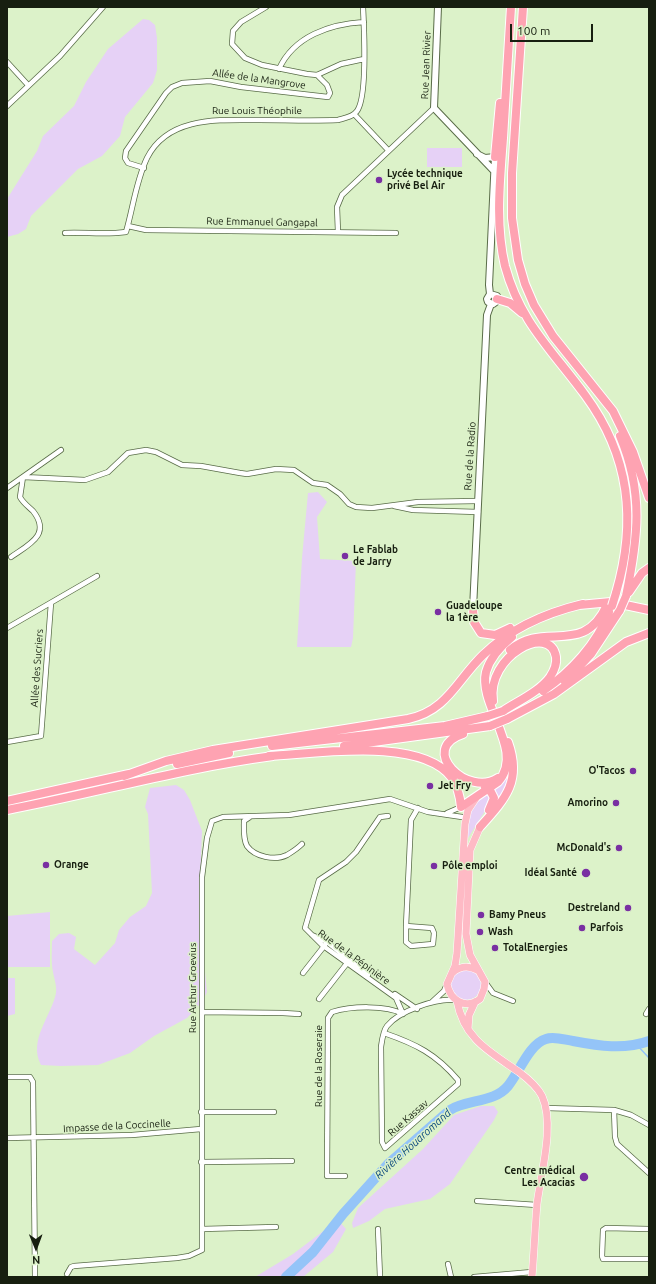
<!DOCTYPE html>
<meta charset="utf-8">
<style>
body{margin:0}
#map{position:relative;width:656px;height:1284px;overflow:hidden;background:#dcf2c9;font-family:Ubuntu,sans-serif}
canvas{display:block}
.frame{position:absolute;inset:0;border:8px solid #171f10;pointer-events:none}
.north{position:absolute;left:16px;top:1228px;width:40px;height:40px;-webkit-text-stroke:3px #dcf2c9;paint-order:stroke;rotate:179deg;font-size:11px;font-weight:700;line-height:16px;text-align:center;color:#171f10}
.north::after{content:'';display:block;margin:auto;width:14px;height:18px;background:#171f10;clip-path:polygon(50% 0,100% 100%,50% 72%,0 100%)}
.scale{position:absolute;left:510px;top:24px;width:83px;height:18px;box-sizing:border-box;border:2px solid #171f10;border-top:0;padding-left:5px;font-size:12px;line-height:14px;white-space:nowrap;color:#171f10;-webkit-text-stroke:3px #dcf2c9;paint-order:stroke}
</style>
<div id="map">
<canvas width="656" height="1284"></canvas>
<div class="frame"></div>
<div class="north">N</div>
<div class="scale">100 m</div>
</div>
<script>
const c = document.querySelector('canvas').getContext('2d');
c.lineJoin = 'round';
function fill(path, color) {
  c.fillStyle = color;
  c.fill(path, 'evenodd');
}
function strokePath(path, color, width, dash) {
  c.strokeStyle = color;
  c.lineWidth = width;
  c.lineCap = dash ? 'butt' : 'round';
  c.setLineDash(dash || []);
  c.stroke(path);
}
function write(font, color, halo, rows, align = 'center') {
  c.font = font + ' Ubuntu,sans-serif';
  c.lineWidth = 3;
  c.setLineDash([]);
  c.textBaseline = 'middle';
  c.strokeStyle = halo;
  c.fillStyle = color;
  for (const [text, x, y, turn = 0] of rows) {
    c.save();
    c.translate(x, y);
    c.rotate((+turn || 0) * Math.PI / 180);
    c.textAlign = isNaN(turn) ? turn : align;
    if (halo) c.strokeText(text, 0, 0);
    c.fillText(text, 0, 0);
    c.restore();
  }
}
fill(new Path2D(`
 M143,19L149,20L155,25L157,38V70L153,83L125,117L120,136L102,156L78,169L31,216L26,229L18,234L7,237V199L37,151L43,136L74,106L86,82L108,49Z
 M427,148H462V167H427Z
 M318,492L327,502L317,517L320,559L356,561L353,638L351,647H297L302,558L308,493Z
 M506,775L509,776L503,792L497,800L492,789Z
 M176,785L184,790L190,800L202,831L199,911L207,992L202,1002L187,1018L154,1036L130,1053L98,1065L61,1066L41,1065C28,1040 51,1017 56,993C57,986 54,978 53,972C51,962 52,951 52,941L59,934L69,933L76,937L74,949L95,965L115,943L119,930L130,917L146,906L152,893L148,814L145,807L150,788Z
 M486,793L490,796V803L468,838L465,837L472,805Z
 M50,912V967H7V916Z
 M451 985a15 15 0 1 1 30 0a15 15 0 1 1-30 0Z
 M7,978H15V1014L7,1016Z
 M481,1106H494L498,1112L494,1120L450,1184L430,1199L385,1209L369,1221L353,1228L352,1223L358,1208L423,1149L454,1115Z
 M338,1220L346,1229L333,1252L303,1277H255L293,1254Z`), '#e6d1f6');
strokePath(new Path2D(`
 M637,1045L649,1058`), '#94c4f8', 1.5);
strokePath(new Path2D(`
 M286,1277L313,1252L343,1214L388,1164L450,1110C468,1099 494,1103 508,1086C519,1073 529,1044 546,1039C554,1036 565,1040 573,1041C599,1046 624,1050 649,1041`), '#94c4f8', 10);
const minor = new Path2D(`
 M266,7L241,22L233,31L232,44L245,58L262,65L307,74L317,75L341,64L364,59
 M7,62L28,85
 M279,69C294,36 330,24 364,22
 M7,106L60,56L103,7
 M354,114L388,150
 M144,168L128,163L125,158L126,151L166,93L172,87L182,83L210,81L241,87L328,97L330,93L327,85L317,75
 M128,226L146,230L396,233
 M338,232L337,207L342,195L434,108
 M65,233C85,232 106,235 126,232C133,208 136,181 147,158C168,116 219,120 259,120C285,120 312,121 338,120C345,118 353,117 357,111C368,96 364,28 363,7
 M7,488L61,450
 M394,506L413,510L478,512
 M11,557C28,545 52,535 33,511C29,507 23,503 20,497L23,477L85,480L108,472L128,453L146,450L156,452L182,465L201,466L240,473L247,474L276,469L294,470L313,483L327,485L340,494L349,504L356,507L372,508L418,502L477,501
 M7,628L97,576
 M7,742L41,736L51,603
 M447,813L461,807
 M388,816L380,817L356,852L346,862L319,880L305,928L322,945L396,998L403,1014
 M250,817L244,821C244,829 243,839 247,846C255,857 275,861 287,855C292,852 298,848 302,844
 M406,926L432,928L434,933L433,944L411,946L406,942V926L411,820L418,808
 M312,935L327,942L368,975
 M303,973L325,945
 M485,982L493,993L513,1001
 M395,994L417,1009
 M319,999L348,962
 M432,1002L444,991L447,984
 M202,1012L283,1013L299,1014
 M646,1014L649,1009
 M384,1033C416,1044 436,1054 458,1080V1084L385,1148L382,1142L381,1047C382,1040 383,1031 387,1026C399,1011 436,998 455,1000
 M7,1077H30L33,1082L35,1277
 M546,1108L614,1110L631,1115L649,1125
 M614,1110L615,1137L617,1144L649,1173
 M201,1112H274
 M7,1138L132,1135L201,1129
 M201,1162L292,1161
 M345,1176H327L328,1018L332,1012C351,1006 386,1005 403,1014
 M477,1201L537,1205
 M202,1229L276,1227
 M378,1229L380,1277
 M649,1229L606,1228L603,1230L602,1256L603,1259H649
 M448,1264L451,1277
 M67,1274L71,1267L74,1266L177,1258L189,1256L202,1250V877L207,838L212,821L223,817L289,815L390,799L428,812L462,817
 M474,1277L532,1272`);
const tertiary = new Path2D(`
 M438,7L434,108L494,171
 M477,154L485,158L495,157L489,285L490,294L487,299L488,302L493,304L497,301V296L490,294
 M473,609L487,315L491,304`);
const primary = new Path2D(`
 M476,798L468,810L465,824L457,953L455,966L447,984C450,1000 465,1010 480,999L484,989L485,982L470,955L466,934L470,850L480,827
 M452,973C460,966 468,965 477,970
 M457,1001C464,1039 490,1052 519,1072C527,1078 537,1086 542,1096C555,1124 541,1173 537,1204C535,1228 534,1253 532,1277
 M468,1029L469,1015L475,1002`);
const trunk = new Path2D(`
 M511,7C508,51 506,94 503,138C500,180 495,224 505,266C520,322 552,350 585,395C630,456 637,521 616,593
 M523,7L512,173V218L518,260L525,284L534,305L553,336L613,411L633,452L649,498
 M495,157L500,103
 M497,299L510,303L522,313
 M620,436C644,493 638,538 626,596
 M629,592L642,573L649,568
 M579,605L611,602L649,610
 M473,609L474,622L481,633L495,635L510,628
 M510,650C544,620 583,658 607,605
 M565,682L591,654L620,610
 M543,691C571,672 597,644 609,612
 M493,701C486,656 550,622 556,657C557,664 554,671 550,677C539,692 518,701 503,711
 M507,719L554,694L626,642L649,633
 M463,734C417,749 468,798 498,778
 M272,746L445,726L488,716
 M344,746L490,726
 M269,756C314,754 421,736 452,778C458,787 460,796 461,807L498,782C526,751 478,706 486,672C490,658 501,646 512,637
 M177,764L229,753
 M124,776L166,761L213,750L408,719C447,711 457,680 483,655C511,628 545,613 583,604
 M485,787L491,792L494,798L489,810
 M7,801L129,774
 M7,810C96,793 183,768 273,756
 M480,827C506,798 522,781 508,742`);
strokePath(minor, '#596c48', 6);
strokePath(tertiary, '#596c48', 8);
strokePath(primary, '#fff', 8);
strokePath(trunk, '#fff', 10);
strokePath(minor, '#fff', 4.5);
strokePath(tertiary, '#fff', 6);
strokePath(primary, '#febac5', 7);
strokePath(trunk, '#fea3b2', 8);
const trunkBridge = new Path2D(`
 M612,606L616,593
 M620,610L626,596
 M488,716L503,711
 M490,726L507,719`);
strokePath(trunkBridge, '#fff', 10, []);
strokePath(trunkBridge, '#fea3b2', 8);
for (const [x, y, r, color] of [
 [379,180,4,"#792fa2"],
 [345,556,4,"#792fa2"],
 [438,612,4,"#792fa2"],
 [633,771,4,"#792fa2"],
 [430,786,4,"#792fa2"],
 [616,803,4,"#792fa2"],
 [619,848,4,"#792fa2"],
 [46,865,4,"#792fa2"],
 [434,866,4,"#792fa2"],
 [586,873,5,"#792fa2"],
 [628,908,4,"#792fa2"],
 [481,915,4,"#792fa2"],
 [582,928,4,"#792fa2"],
 [480,932,4,"#792fa2"],
 [495,948,4,"#792fa2"],
 [584,1177,5,"#792fa2"]
]) {
  const dot = new Path2D();
  dot.arc(x, y, r, 0, 2 * Math.PI);
  c.fillStyle = color;
  c.fill(dot);
  strokePath(dot, '#dcf2c9', 1.5);
}
write('10px', '#171f10', '#dcf2c9', [
 ["Rue Jean Rivier",426,65,-88],
 ["Allée de la Mangrove",259,79,8],
 ["Rue Louis Théophile",257,111],
 ["Rue Emmanuel Gangapal",262,222,1],
 ["Rue de la Radio",470,456,-86],
 ["Allée des Sucriers",37,668,-86],
 ["Rue de la Pépinière",354,957,36],
 ["Rue Arthur Groevius",193,988,-90],
 ["Rue de la Roseraie",319,1066,-90],
 ["Rue Kassav",408,1118,-41],
 ["Impasse de la Coccinelle",117,1126,-3]
]);
write('bold 10px', '#171f10', '#dcf2c9', [
 ["Lycée technique",387,174],
 ["privé Bel Air",387,186],
 ["Le Fablab",353,550],
 ["de Jarry",353,562],
 ["Guadeloupe",446,606],
 ["la 1ère",446,618],
 ["O'Tacos",625,771,"right"],
 ["Jet Fry",438,786],
 ["Amorino",608,803,"right"],
 ["McDonald's",611,848,"right"],
 ["Orange",54,865],
 ["Pôle emploi",442,866],
 ["Idéal Santé",577,873,"right"],
 ["Destreland",620,908,"right"],
 ["Bamy Pneus",489,915],
 ["Parfois",590,928],
 ["Wash",488,932],
 ["TotalEnergies",503,948],
 ["Centre médical",575,1171,"right"],
 ["Les Acacias",575,1183,"right"]
], 'left');
write('italic 11px', '#0a487e', '#dcf2c9', [
 ["Rivière Houaromand",413,1144,-42]
]);
</script>
